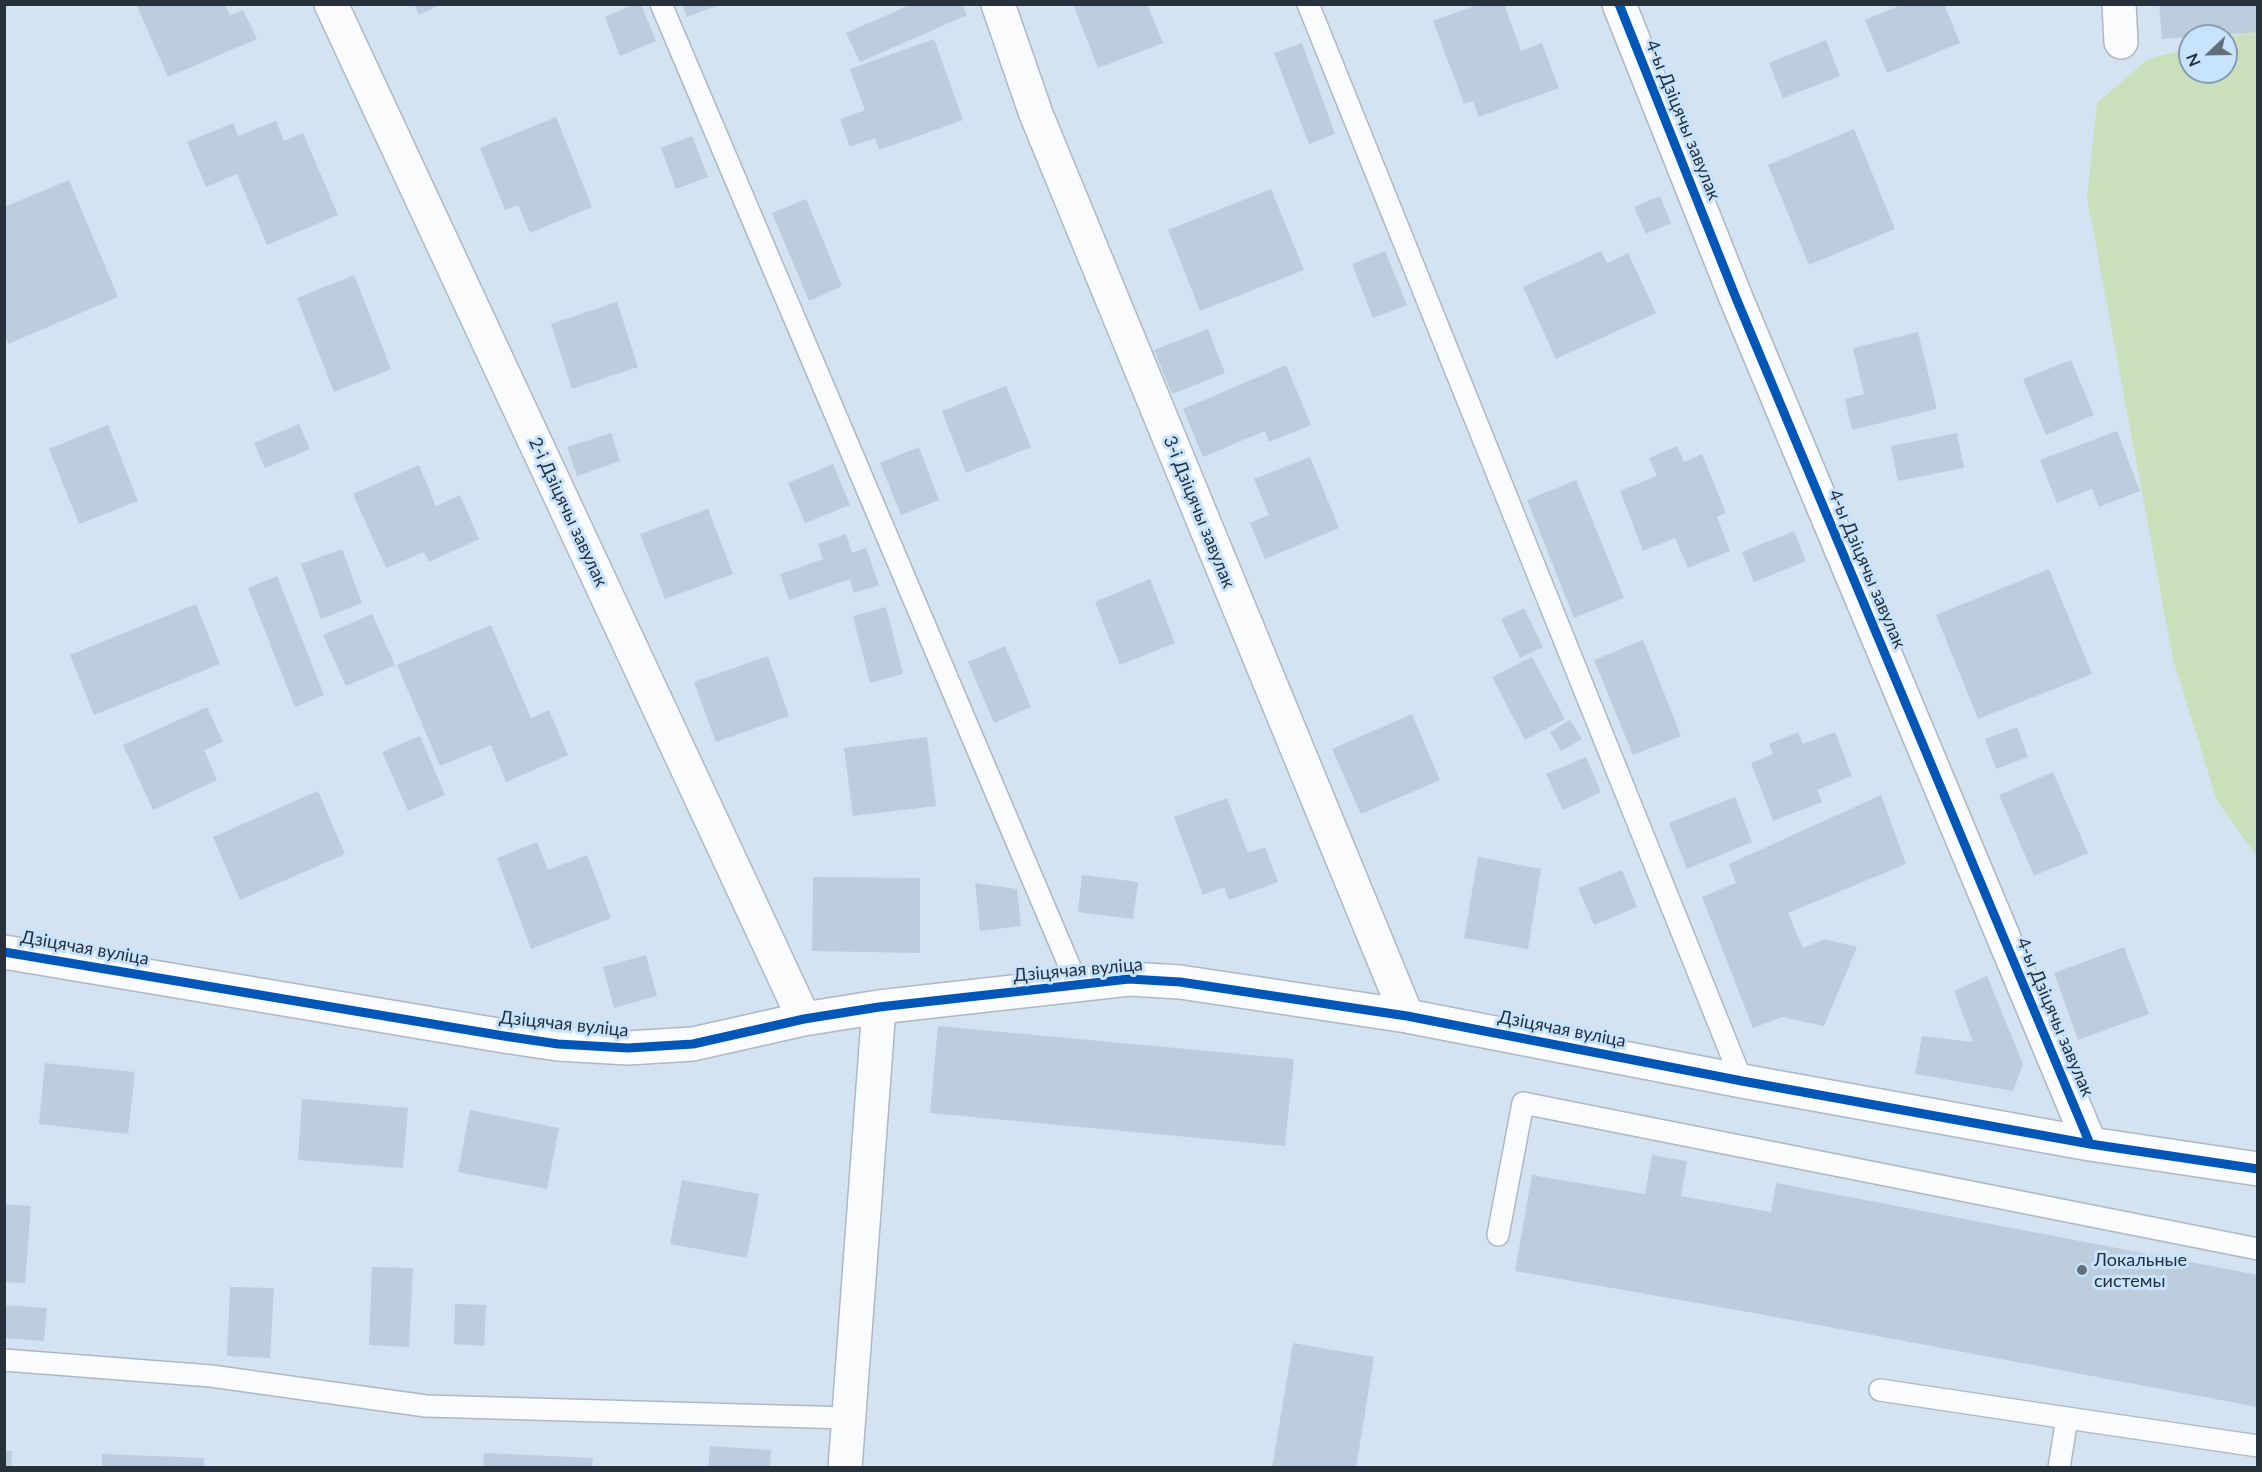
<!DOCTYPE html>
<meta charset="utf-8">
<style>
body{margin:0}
#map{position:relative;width:2262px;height:1472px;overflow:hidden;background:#d4e3f1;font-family:Lato,sans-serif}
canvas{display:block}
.frame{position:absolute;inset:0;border:6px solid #26313b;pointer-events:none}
.north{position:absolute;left:2178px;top:24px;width:60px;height:60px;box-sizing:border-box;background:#c7e3fe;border:2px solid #879cb0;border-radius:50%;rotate:248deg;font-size:16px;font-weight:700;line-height:24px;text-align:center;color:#26313b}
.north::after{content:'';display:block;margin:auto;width:21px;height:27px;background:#636f7b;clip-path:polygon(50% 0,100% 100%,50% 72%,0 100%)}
</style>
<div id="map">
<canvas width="2262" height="1472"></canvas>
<div class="frame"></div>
<div class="north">N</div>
</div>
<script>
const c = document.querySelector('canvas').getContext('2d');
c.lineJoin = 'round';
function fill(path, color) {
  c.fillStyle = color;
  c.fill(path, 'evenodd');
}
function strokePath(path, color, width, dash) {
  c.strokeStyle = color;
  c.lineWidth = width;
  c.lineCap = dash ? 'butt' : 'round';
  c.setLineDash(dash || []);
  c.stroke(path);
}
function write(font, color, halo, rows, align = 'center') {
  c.font = font + ' Lato,sans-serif';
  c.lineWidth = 6;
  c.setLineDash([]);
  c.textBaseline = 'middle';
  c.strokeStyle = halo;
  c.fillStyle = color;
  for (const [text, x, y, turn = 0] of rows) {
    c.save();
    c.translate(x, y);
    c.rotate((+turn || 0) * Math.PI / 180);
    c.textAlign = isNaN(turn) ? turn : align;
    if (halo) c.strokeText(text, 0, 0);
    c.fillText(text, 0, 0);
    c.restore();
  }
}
fill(new Path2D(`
 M2257,30V856L2217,801L2173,659L2087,197L2097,103L2148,59L2190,48V72H2226V38Z`), '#cae0bb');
fill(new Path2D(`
 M136,4H225L230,15L243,10L257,39L168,77Z
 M414,4H442L419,15Z
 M635,4H641L656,41L620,56L605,17Z
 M682,4H719V5L687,17Z
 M912,4H962L967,15L860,62L846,33Z
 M1073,4H1147L1163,43L1098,68Z
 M1480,4H1504L1521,51L1542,43L1559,88L1479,117L1473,101L1464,104L1433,21Z
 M1903,4H1944L1960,43L1887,73L1865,20Z
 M2159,4H2258V32L2162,39Z
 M934,39L963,120L879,150L875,138L850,147L840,119L865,110L850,69Z
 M1826,40L1840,76L1783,98L1769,63Z
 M1302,43L1335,134L1309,144L1274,53Z
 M556,117L592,207L530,233L518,205L505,210L480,148Z
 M276,121L284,141L303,133L338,215L267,245L237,174L206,187L187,142L233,123L238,136Z
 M1854,129L1895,229L1809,265L1768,165Z
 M692,136L708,177L676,189L661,148Z
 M69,180L118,297L8,344L5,336L4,207Z
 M1271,189L1304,270L1200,311L1168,230Z
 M1660,196L1671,223L1646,234L1634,207Z
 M806,199L842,286L809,301L772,213Z
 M1385,251L1407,305L1373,318L1352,264Z
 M1601,251L1607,263L1628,253L1656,313L1556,359L1523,287Z
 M354,275L391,369L334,392L297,298Z
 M617,302L638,367L572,389L551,324Z
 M1208,329L1225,373L1172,394L1154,350Z
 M1918,332L1937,409L1852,430L1845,399L1864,394L1853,348Z
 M2071,360L2094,415L2046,435L2023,379Z
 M1286,365L1311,425L1269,442L1265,431L1203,457L1183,409Z
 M1006,386L1031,447L966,473L942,411Z
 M299,424L310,449L265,468L254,443Z
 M108,425L138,501L79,524L49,449Z
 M2117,431L2140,491L2099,507L2092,489L2057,503L2040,460Z
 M611,433L620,461L577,476L567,447Z
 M1957,433L1964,468L1898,481L1891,446Z
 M1677,446L1684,462L1702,454L1726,513L1717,517L1730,551L1688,568L1675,538L1643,551L1620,491L1657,476L1649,458Z
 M919,447L939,500L901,515L880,463Z
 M1310,457L1339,528L1265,559L1250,523L1269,515L1254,479Z
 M833,464L850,505L805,523L788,483Z
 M419,465L436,506L460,495L479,539L429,562L424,552L386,568L353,494Z
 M1576,480L1624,598L1574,618L1527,500Z
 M708,509L733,574L665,599L640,534Z
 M1794,531L1806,561L1754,582L1742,552Z
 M846,534L852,553L866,548L879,585L854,593L850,579L789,600L780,574L823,559L818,544Z
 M342,549L362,603L321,619L301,564Z
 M2049,569L2092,674L1978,719L1936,615Z
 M277,576L324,695L295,707L248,588Z
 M1150,579L1175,643L1120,665L1095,602Z
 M196,604L220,664L94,715L70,655Z
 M886,607L903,674L870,683L853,616Z
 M1524,608L1543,647L1520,658L1501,619Z
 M372,614L395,665L346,686L323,635Z
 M491,625L531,718L549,710L568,755L506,782L491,745L440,766L397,665Z
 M1643,640L1681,736L1633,755L1594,660Z
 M1005,646L1031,707L994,723L968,662Z
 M768,656L789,716L716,742L694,682Z
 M1532,657L1565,719L1525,740L1492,677Z
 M207,707L223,742L204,750L217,780L153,810L123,745Z
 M1412,714L1440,780L1361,814L1332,749Z
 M1570,720L1582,739L1561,751L1550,732Z
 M2017,727L2028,757L1996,769L1985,739Z
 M1798,732L1803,744L1835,732L1852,776L1817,790L1822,802L1773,821L1751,763L1773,754L1769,744Z
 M420,736L445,795L408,811L382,752Z
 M927,737L936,806L853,816L844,748Z
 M1586,757L1601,792L1563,810L1546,774Z
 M2053,772L2088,853L2034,876L1999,795Z
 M318,791L345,854L240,900L213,837Z
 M1881,795L1906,864L1788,913L1803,948L1824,939L1857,947L1824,1026L1782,1017L1753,1028L1702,897L1736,883L1729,864Z
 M1735,797L1752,842L1687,869L1669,823Z
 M1227,798L1248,853L1265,847L1278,882L1229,900L1224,887L1203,895L1174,817Z
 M537,842L548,870L587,855L611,918L531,949L497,858Z
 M1478,857L1541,869L1528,949L1464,938Z
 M1622,870L1637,907L1594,925L1578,888Z
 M1082,875L1138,882L1133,919L1078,912Z
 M813,877L920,878V953L812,951Z
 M975,883L1017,889L1021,926L980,931Z
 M2124,947L2149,1014L2078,1040L2054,973Z
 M646,955L657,996L614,1008L603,967Z
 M1987,976L2023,1064L2013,1091L1915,1074L1922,1036L1973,1042L1954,991Z
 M938,1026L1294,1059L1285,1146L930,1113Z
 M45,1063L135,1072L128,1134L39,1124Z
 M302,1099L408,1108L403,1168L298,1160Z
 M470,1110L559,1128L547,1189L458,1172Z
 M1652,1155L1687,1161L1681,1196L1771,1212L1776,1183L2258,1275V1407L1754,1313L1515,1271L1532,1175L1645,1194Z
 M682,1180L759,1194L747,1258L670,1244Z
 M4,1204L31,1206L25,1283L4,1282Z
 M372,1267L413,1268L409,1347L369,1345Z
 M230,1287L274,1288L270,1358L227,1356Z
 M455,1304L486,1305L484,1346L454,1344Z
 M4,1305L47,1308L44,1341L4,1338Z
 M1293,1343L1374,1357L1356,1468H1272Z
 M710,1446L771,1450L770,1468H708Z
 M4,1451H12L11,1468H4Z
 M484,1453L593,1458L592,1468H483Z
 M102,1454L204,1458V1468H102Z`), '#bccdde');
const service = new Path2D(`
 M661,4L1078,986
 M1308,4L1742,1081
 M1498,1235L1523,1103L2258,1249
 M4,1360L211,1376L426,1406L848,1418
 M1880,1390L2067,1418
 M2059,1468L2067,1418L2258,1446`);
const minor = new Path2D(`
 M331,4L804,1019
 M998,4L1036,114L1407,1016
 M1619,4L1736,298L2090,1144
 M2119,4L2121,42
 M4,952L504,1036L558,1044L628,1048L693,1044L804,1019L879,1007L1129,979L1180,982L1407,1016L1742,1081L2090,1144L2258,1169
 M845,1468L879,1007`);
strokePath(service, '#adb8c3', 24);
strokePath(minor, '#adb8c3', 36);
strokePath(service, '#f9fbfd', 21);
strokePath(minor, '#f9fbfd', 33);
strokePath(new Path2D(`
 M1619,4L1736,298L2090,1144
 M4,952L504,1036L558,1044L628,1048L693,1044L804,1019L879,1007L1129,979L1180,982L1407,1016L1742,1081L2090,1144L2258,1169`), '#0057b8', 9);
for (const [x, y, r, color] of [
 [2082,1270,6,"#636f7b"]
]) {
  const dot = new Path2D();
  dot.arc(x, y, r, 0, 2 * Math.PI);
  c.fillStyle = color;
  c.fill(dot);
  strokePath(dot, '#c7e3fe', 2);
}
write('18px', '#26313b', '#c7e3fe', [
 ["4-ы Дзіцячы завулак",1683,120,68],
 ["2-і Дзіцячы завулак",568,512,65],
 ["3-і Дзіцячы завулак",1199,512,68],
 ["4-ы Дзіцячы завулак",1867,569,67],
 ["Дзіцячая вуліца",85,948,10],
 ["Дзіцячая вуліца",1078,970,-5],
 ["4-ы Дзіцячы завулак",2055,1017,67],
 ["Дзіцячая вуліца",564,1024,6],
 ["Дзіцячая вуліца",1562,1029,11]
]);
write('18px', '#26313b', '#c7e3fe', [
 ["Локальные",2094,1260],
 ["системы",2094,1281]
], 'left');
</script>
